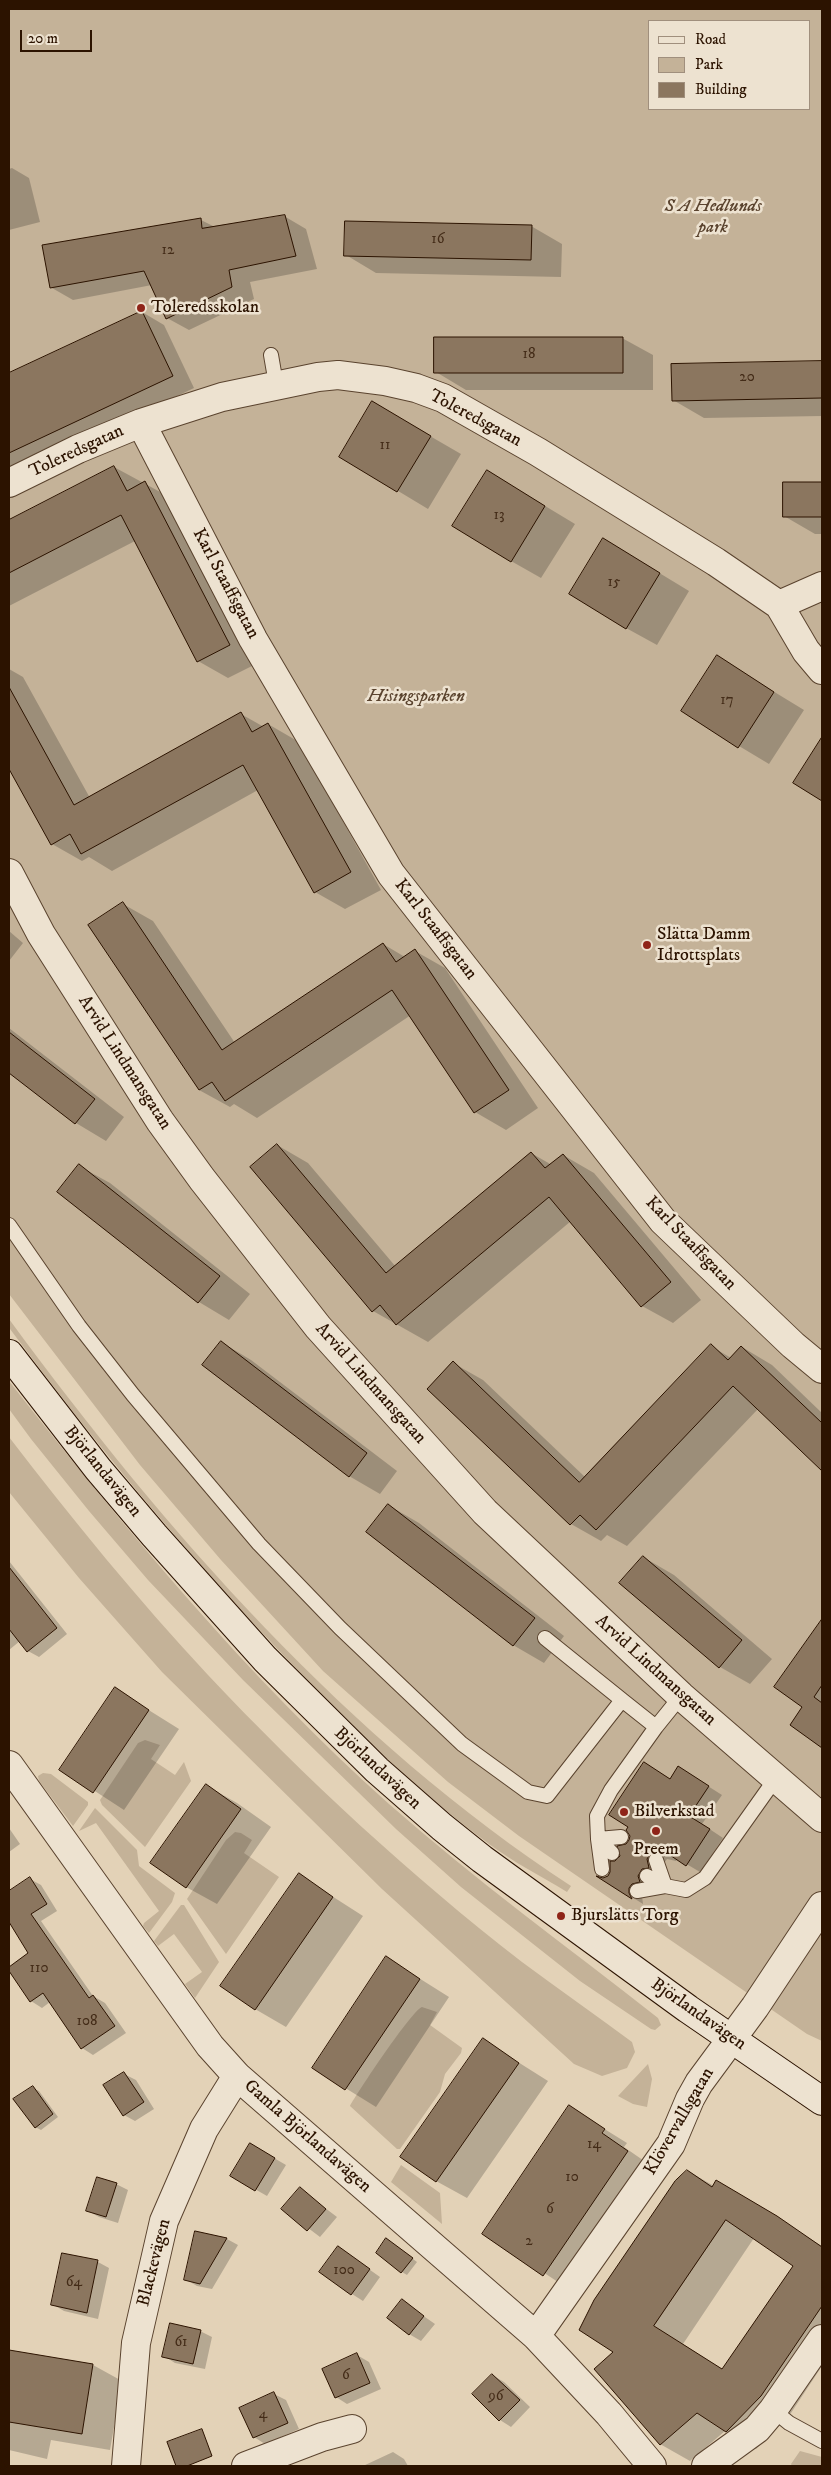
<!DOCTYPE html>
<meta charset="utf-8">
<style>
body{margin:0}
#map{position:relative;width:831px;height:2475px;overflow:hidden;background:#e3d2b7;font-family:"IM FELL DW Pica",serif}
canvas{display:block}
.frame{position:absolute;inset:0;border:10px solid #2c1300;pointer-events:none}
.legend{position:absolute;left:648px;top:20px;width:162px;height:90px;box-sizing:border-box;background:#ede2d0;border:1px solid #a08f7d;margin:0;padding:6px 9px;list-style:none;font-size:15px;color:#2c1300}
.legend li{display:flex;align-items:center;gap:10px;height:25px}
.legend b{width:25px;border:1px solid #a08f7d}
.scale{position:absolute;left:20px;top:30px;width:72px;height:22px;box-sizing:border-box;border:2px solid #2c1300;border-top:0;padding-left:6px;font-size:15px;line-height:18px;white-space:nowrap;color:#2c1300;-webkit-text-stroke:4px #ede2d0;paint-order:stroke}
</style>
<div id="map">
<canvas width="831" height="2475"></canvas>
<div class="frame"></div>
<ul class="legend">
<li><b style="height:6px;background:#ede2d0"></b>Road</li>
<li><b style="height:14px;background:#c4b298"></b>Park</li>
<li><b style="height:14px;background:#8b765f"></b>Building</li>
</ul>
<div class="scale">20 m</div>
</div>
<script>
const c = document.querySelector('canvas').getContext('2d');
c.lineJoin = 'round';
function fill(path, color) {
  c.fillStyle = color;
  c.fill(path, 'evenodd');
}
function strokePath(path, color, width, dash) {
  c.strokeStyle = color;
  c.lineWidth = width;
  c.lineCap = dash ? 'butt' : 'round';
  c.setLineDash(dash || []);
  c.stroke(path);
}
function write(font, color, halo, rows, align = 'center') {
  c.font = font + ' "IM FELL DW Pica",serif';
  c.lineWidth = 5;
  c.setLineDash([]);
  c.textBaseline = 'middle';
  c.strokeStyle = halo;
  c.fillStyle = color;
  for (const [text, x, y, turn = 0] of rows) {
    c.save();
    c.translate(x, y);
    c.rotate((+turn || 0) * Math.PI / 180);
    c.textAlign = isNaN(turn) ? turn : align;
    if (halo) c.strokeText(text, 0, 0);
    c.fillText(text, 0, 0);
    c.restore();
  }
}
fill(new Path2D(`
 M9,9H822V2041L807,2034L519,1836L448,1782L323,1671L221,1560L140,1465L9,1294ZM650,21H810V109H650Z
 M9,1319C167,1534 347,1739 571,1886L567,1892C541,1876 513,1862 489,1844C414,1789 349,1724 285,1657C186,1553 95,1444 10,1329Z
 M9,1381C126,1530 247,1677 389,1804C475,1880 568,1947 658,2018L661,2025L655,2030L651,2029L580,1981L461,1887L396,1829L243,1680L148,1580L89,1511L31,1439L9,1409Z
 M9,1437C72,1519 138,1600 208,1675C305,1778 411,1876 522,1962C558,1989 596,2015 632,2042L635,2052L627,2068L602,2076L574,2064L382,1889L162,1672L79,1578L9,1492Z
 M145,1740L160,1745L151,1759L175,1775L184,1762L191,1781L145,1847L102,1805L100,1800L138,1743Z
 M43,1773L51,1774L88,1802V1805L73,1826L39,1781L38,1776Z
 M95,1808L137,1850L139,1866L175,1893L172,1902L149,1933L143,1926L144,1923L159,1911L96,1823L79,1831Z
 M235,1832L241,1833L252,1840L244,1853L279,1877L226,1954L187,1899L226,1840Z
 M181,1905H184L219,1962L195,1998L185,1984L202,1972L174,1934L158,1946L154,1941Z
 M422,2007L437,2012L430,2025L462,2048L461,2053L445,2074L440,2092L400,2149H397L350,2106C357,2093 412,2010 422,2007Z
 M648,2064L652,2079L647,2107L633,2104L618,2096Z
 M401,2165L440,2193L442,2224L391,2182Z
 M800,2451L822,2457V2466H792L791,2464Z`), '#c4b298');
fill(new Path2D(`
 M12,168L29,178L40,222L9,230V169Z
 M284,216L306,229L317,269L250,282L254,299L189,330L167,318L152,285L73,300L52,288L201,220L215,227Z
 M531,226L562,244L561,277L376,273L346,255Z
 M142,312L164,325L194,388L9,476V375Z
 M622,338L653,355V390H466L436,372Z
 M822,362V416L704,418L673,400L672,365Z
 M373,403L461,454L428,509L340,456Z
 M114,467L175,500L260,662L228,678L198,661L135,541L9,606V522Z
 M784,483H822V534H815L784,516Z
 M517,489L575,524L541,578L511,561Z
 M633,557L689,591L657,645L626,628Z
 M717,657L804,710L769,764L739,746Z
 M9,669L23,677L90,798L241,714L264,727L268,724L299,742L381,890L345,909L315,892L258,790L112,871L89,857L82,861L52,844L9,766Z
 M822,739V800L795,782Z
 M123,904L153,921L235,1043L383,944L405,957L415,951L445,968L538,1108L506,1130L475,1112L411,1015L257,1118L234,1104L230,1107L199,1090Z
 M9,931L23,943L9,961Z
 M9,1028L124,1117L106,1141L76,1123L9,1072Z
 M277,1145L308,1163L396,1267L531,1153L552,1165L563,1155L594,1173L701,1300L673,1323L642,1306L571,1221L428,1342L373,1311Z
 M79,1166L110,1183L250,1294L229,1320L199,1302L59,1191Z
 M221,1342L251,1360L397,1471L380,1494L349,1476Z
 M711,1346L731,1358L742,1347L772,1365L822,1413V1469L758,1409L627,1546L607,1535L601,1541L571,1524L453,1363L483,1380L585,1477Z
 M388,1505L419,1523L564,1636L544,1663L513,1645Z
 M643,1557L674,1575L772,1659L750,1684L720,1667Z
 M9,1561L67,1634L39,1657L28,1651L20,1641L9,1650Z
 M822,1621V1747L791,1725L804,1707L776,1687Z
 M115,1689L179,1729L124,1810L61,1769Z
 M692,1776L722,1795L702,1824L723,1838L700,1872L678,1859L676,1861L667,1859L642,1896L643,1904L603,1879L609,1877L615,1862L622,1856L626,1846L671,1780Z
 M207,1786L237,1803L271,1827L217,1904L186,1887Z
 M9,1828L20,1844L9,1852Z
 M299,1875L363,1916L286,2027L255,2009Z
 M30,1879L41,1885L57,1911L41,1921L93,1996L105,2003L126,2033L93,2055L82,2048L50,2002L42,2008L31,2001L9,1969L30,1954L9,1920V1892Z
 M387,1958L449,1997L376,2107L313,2068Z
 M483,2040L548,2081L467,2198L436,2181Z
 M124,2074L136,2080L154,2109L135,2121L124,2115Z
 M33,2088L39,2091L58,2117L41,2130L35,2127Z
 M569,2107L627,2143L624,2147L650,2165L567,2288L484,2233Z
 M250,2144L286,2165L267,2196L232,2176Z
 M688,2171L714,2186L716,2182L822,2246V2366L791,2413L756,2449L725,2431L690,2461L660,2444L615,2352ZM754,2238L794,2265L723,2370L683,2344Z
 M116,2184L128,2190L118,2223L99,2217L88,2211Z
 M300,2189L337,2217L320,2237L283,2209Z
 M196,2232L227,2239L238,2245L212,2289L197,2286L185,2279Z
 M392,2243L417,2262L407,2275L402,2272Z
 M63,2254L98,2262L109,2268L98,2319L64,2311L52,2304Z
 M349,2255L380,2277L363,2301L352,2294Z
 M402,2301L435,2324L421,2341L409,2334Z
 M200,2331L212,2337L205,2369L175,2363L164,2356Z
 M9,2351L93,2365L122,2381L110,2450L51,2440L47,2459L9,2450Z
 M357,2355L369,2362L381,2389L347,2404L336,2397Z
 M492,2375L504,2382L530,2407L511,2427L500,2420Z
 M274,2394L286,2400L299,2429L265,2444L254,2437Z
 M393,2452L404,2459L408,2466H363Z`), '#0003');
const building = new Path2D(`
 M285,215L296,256L229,270L232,287L166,319L144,271L50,288L42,245L201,218L202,228Z
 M345,221L532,225L531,260L344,256Z
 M142,311L173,376L9,453V373Z
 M434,337H623V373H434Z
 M822,361V398L672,401L671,364Z
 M372,401L431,436L397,492L339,457Z
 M114,466L127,491L145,481L230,645L197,662L121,515L9,573V520Z
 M487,470L545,506L511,562L452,526Z
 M783,482H822V517H783Z
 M603,538L660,573L626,629L569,594Z
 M717,655L774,692L738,748L681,711Z
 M9,687L74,805L241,712L252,732L268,723L351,872L314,893L243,765L81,854L70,834L51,845L9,769Z
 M822,737V801L793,783Z
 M123,902L222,1050L383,943L396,962L415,949L509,1090L474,1113L392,990L225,1101L212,1082L199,1090L88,925Z
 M9,1032L95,1099L75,1124L9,1073Z
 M277,1144L386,1273L531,1152L545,1168L563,1154L671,1282L641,1307L549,1197L396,1325L380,1305L372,1312L250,1167Z
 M79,1164L220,1276L198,1303L57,1192Z
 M221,1341L367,1453L349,1477L202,1365Z
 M711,1344L728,1360L741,1346L822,1423V1471L733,1386L596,1530L580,1515L570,1525L427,1389L453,1361L579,1482Z
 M388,1504L535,1618L513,1646L366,1532Z
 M643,1556L742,1640L719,1668L619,1583Z
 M9,1567L57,1628L27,1652L9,1629Z
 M822,1619V1685L814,1697L822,1703V1748L790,1725L802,1707L774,1687Z
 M115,1687L149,1710L93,1793L59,1770Z
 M644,1762L670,1779L678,1766L709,1786L689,1816L710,1829L686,1866L664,1851L662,1854L657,1851L650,1854L647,1859L649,1868L642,1869L638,1876L640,1882L632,1884L629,1888V1893L632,1899L596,1876L603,1878L608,1876L610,1872V1861H615L620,1856L617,1846L626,1844L629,1840L630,1836L626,1830L628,1827L609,1815Z
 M206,1784L241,1809L186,1888L150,1863Z
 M299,1873L333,1897L255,2010L220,1986Z
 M30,1877L47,1904L31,1914L89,1998L93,1995L115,2026L81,2049L43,1993L30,2002L9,1971V1967L28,1953L9,1922V1891Z
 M386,1956L420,1979L345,2090L312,2068Z
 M483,2038L519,2063L436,2182L400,2157Z
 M124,2072L144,2102L123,2116L103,2085Z
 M33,2086L53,2114L35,2128L13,2099Z
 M569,2105L605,2129L602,2133L628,2151L543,2276L482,2234Z
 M250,2143L275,2158L255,2191L230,2176Z
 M687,2170L712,2187L716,2180L777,2216L822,2247V2306L761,2396L727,2431L726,2432L697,2413L660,2445L594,2369L613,2352L579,2330L594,2300L675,2181ZM726,2220L793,2266L722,2369L654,2326Z
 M97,2177L117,2183L106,2217L86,2211Z
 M300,2187L326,2209L307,2231L281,2209Z
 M195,2231L227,2238L200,2284L184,2280Z
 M386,2238L413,2258L401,2273L376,2253Z
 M338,2246L370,2269L351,2295L319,2272Z
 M62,2253L98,2260L87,2313L51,2305Z
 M402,2299L424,2316L409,2335L387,2318Z
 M170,2323L201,2330L193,2364L162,2357Z
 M9,2350L93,2364L82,2434L9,2422Z
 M357,2353L370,2383L335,2398L322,2369Z
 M492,2374L520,2400L499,2421L472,2394Z
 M274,2392L288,2423L253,2438L239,2408Z
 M202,2429L212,2456L187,2466H176L167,2442Z`);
fill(building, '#8b765f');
strokePath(building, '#2c1300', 1);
const lane = new Path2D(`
 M271,355L276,384
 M9,1225L79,1326L133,1395L259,1544L340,1628L462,1744L528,1792L547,1796L622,1700L656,1727
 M545,1638L622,1700
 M612,1853L598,1839L597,1816L611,1790L656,1727L681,1696
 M602,1869L598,1839L621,1837
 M647,1876L665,1886L686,1890L705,1878L776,1778
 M637,1891L665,1886L656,1860
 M773,2410L789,2423L822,2441`);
const street = new Path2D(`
 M141,423L253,639L391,874L663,1221L793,1345L822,1369
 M9,483L78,449L141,423L222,397L318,377L338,375L385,381L416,388L443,398L538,452L716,562L779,605L806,651L822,670
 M779,605L822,586
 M9,873L41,934L160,1121L202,1179L318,1327L485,1512L681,1696L822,1818
 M9,1765L210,2046L237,2076L536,2336L609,2414L652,2466
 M536,2336L671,2144L690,2099L699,2083L755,2007L822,1906
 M126,2466L136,2343L164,2221L204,2129L237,2076
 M246,2466L322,2437L352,2429
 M706,2466L757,2429L773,2410L822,2339`);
const secondary = new Path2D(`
 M9,1354L98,1469L154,1535L265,1659L377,1770L442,1827L482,1859L688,2009L822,2101`);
strokePath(lane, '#5a432e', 16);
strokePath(street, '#5a432e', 30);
strokePath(secondary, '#2c1300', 30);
strokePath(lane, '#ede2d0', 14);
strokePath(street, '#ede2d0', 28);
strokePath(secondary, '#ede2d0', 28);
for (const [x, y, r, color] of [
 [141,308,5,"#8f2418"],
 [647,945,5,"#8f2418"],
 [624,1812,5,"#8f2418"],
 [656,1831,5,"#8f2418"],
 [561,1916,5,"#8f2418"]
]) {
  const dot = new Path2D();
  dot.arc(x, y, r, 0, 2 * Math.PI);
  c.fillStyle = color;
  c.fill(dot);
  strokePath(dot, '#ede2d0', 2);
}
write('15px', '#442c18', null, [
 ["16",438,240],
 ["12",168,251],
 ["18",529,355],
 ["20",747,378],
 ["11",385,446],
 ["13",499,516],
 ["15",614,583],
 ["17",727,701],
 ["110",39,1969],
 ["108",87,2022],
 ["14",594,2145],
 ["10",572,2178],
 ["6",550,2210],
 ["2",529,2242],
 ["100",344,2271],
 ["64",74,2283],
 ["61",181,2343],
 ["6",346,2376],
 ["96",496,2397],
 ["4",263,2415]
]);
write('italic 18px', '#5a432e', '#ede2d0', [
 ["S A Hedlunds",713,207],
 ["park",713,228],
 ["Hisingsparken",416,697]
]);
write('18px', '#2c1300', '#ede2d0', [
 ["Toleredsskolan",151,308],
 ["Slätta Damm",657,935],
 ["Idrottsplats",657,956],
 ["Bilverkstad",634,1812],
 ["Preem",656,1850,"center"],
 ["Bjurslätts Torg",571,1916]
], 'left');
write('18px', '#2c1300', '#ede2d0', [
 ["Toleredsgatan",475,419,28],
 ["Toleredsgatan",77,452,-25],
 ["Karl Staaffsgatan",225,584,62],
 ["Karl Staaffsgatan",435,930,52],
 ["Arvid Lindmansgatan",124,1063,57],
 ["Karl Staaffsgatan",690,1244,46],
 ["Arvid Lindmansgatan",370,1384,48],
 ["Björlandavägen",102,1472,51],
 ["Arvid Lindmansgatan",655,1671,42],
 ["Björlandavägen",377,1769,43],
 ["Björlandavägen",698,2015,35],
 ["Klövervallsgatan",680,2122,-60],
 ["Gamla Björlandavägen",307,2137,41],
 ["Blackevägen",155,2263,-76]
]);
</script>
